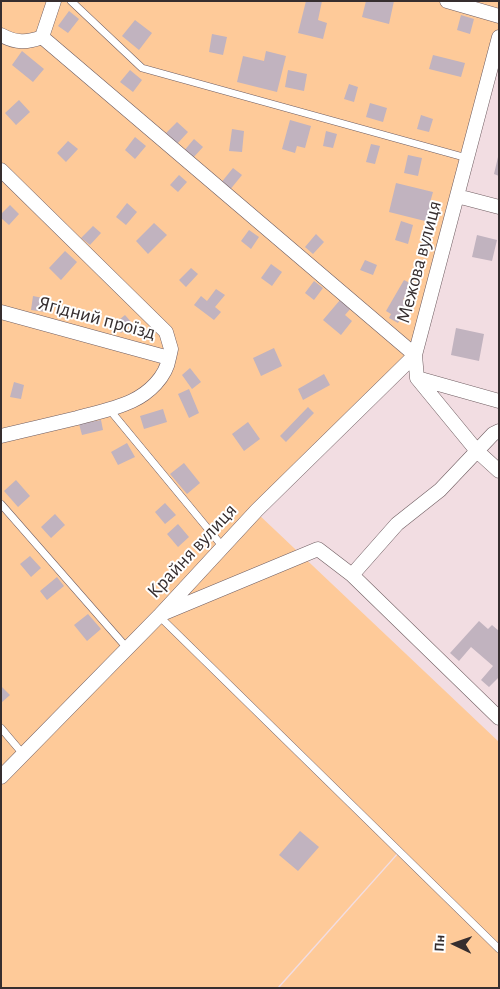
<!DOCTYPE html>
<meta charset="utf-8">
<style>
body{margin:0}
#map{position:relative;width:500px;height:989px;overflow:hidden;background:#f2dde2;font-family:"Alegreya Sans",sans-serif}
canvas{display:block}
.frame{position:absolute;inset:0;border:2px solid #362e2f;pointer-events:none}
.north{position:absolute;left:430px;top:919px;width:50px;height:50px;-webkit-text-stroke:4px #fff;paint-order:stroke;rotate:273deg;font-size:14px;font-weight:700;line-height:20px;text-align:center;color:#362e2f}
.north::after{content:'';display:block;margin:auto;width:18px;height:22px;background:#362e2f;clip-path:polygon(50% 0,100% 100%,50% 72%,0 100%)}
</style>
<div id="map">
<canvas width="500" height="989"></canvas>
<div class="frame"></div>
<div class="north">Пн</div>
</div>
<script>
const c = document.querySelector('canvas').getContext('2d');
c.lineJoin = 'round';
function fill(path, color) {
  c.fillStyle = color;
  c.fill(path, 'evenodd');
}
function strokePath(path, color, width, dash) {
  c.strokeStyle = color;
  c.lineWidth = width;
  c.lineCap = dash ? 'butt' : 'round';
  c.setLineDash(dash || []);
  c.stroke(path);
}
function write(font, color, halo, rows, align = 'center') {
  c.font = font + ' "Alegreya Sans",sans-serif';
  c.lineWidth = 4;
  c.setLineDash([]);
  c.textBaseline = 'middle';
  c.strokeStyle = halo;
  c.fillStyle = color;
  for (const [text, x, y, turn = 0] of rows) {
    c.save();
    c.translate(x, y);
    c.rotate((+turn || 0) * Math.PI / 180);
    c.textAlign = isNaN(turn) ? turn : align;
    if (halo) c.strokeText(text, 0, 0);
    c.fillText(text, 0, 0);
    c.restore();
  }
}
fill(new Path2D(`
 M1,1H499V37L415,355L1,777Z
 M257,513L499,742V947L400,850L277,988H1V783Z
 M400,852L499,950V988H279Z`), '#feca99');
fill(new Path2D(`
 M306,1H322L318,20L327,23L323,39L298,33Z
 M366,1H394L389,24L362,17Z
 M69,11L79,19L68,33L58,26Z
 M461,15L474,19L470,34L457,30Z
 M135,20L152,33L139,50L122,36Z
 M212,34L227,37L223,55L209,52Z
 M22,51L44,69L33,82L12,65Z
 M266,51L286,56L277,92L237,82L243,56L264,61Z
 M433,55L465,63L461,77L429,69Z
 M130,70L142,80L133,92L120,82Z
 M288,70L307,74L304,91L285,87Z
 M349,84L358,87L354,102L344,99Z
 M19,100L30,112L16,125L5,113Z
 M370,103L387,108L383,122L366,117Z
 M421,115L433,119L429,132L417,129Z
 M290,120L311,126L305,148L297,146L295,153L282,149Z
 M177,122L188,132L177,144L166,133Z
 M232,129L244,131L242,152L229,151Z
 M326,131L337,134L333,148L323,146Z
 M135,137L146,146L135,159L125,150Z
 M194,139L203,147L192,159L183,152Z
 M68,141L78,149L66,162L57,153Z
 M371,144L380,146L375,164L366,162Z
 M408,155L422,158L418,176L404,173Z
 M498,157H499V176L494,174Z
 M233,168L242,175L229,191L220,184Z
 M179,175L187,182L178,192L170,185Z
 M396,183L433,192L429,206L437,208L433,223L389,212Z
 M127,203L137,212L126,225L116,217Z
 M10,205L19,214L9,225L1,218V214Z
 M401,221L413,225L408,244L395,240Z
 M154,223L167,235L148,254L136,241Z
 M93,226L101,233L90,245L81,238Z
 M249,230L259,237L251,249L241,241Z
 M316,234L324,242L313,254L305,247Z
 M477,235L497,240L492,261L472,257Z
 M65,251L77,262L61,280L49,268Z
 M365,260L377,265L373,275L360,270Z
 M271,264L282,272L272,286L261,278Z
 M191,268L198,274L186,287L179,280Z
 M404,280L412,284L403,300L409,303L398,323L389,318L391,314L386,311Z
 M314,281L323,288L314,300L305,293Z
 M216,289L225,295L215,307L221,312L214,320L194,305L201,296L207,301Z
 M33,296L48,299L45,312L31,310Z
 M340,300L351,308L345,315L352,321L341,335L323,320Z
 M125,315L132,323L121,333L114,324Z
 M456,328L484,334L479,361L451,355Z
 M274,348L282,366L261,376L253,358Z
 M190,368L201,382L192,389L182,375Z
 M324,374L330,385L303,400L298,389Z
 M14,382L24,385L21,399L10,397Z
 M189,389L199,413L189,418L178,394Z
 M308,407L314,413L286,442L280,436Z
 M163,409L167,422L144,429L140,416Z
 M101,420L103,430L82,435L79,424Z
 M248,422L260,439L244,451L232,434Z
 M127,443L135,457L118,465L111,452Z
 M184,463L200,483L187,494L170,474Z
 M16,480L30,496L18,507L4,491Z
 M165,503L176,515L165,524L155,512Z
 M55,514L65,525L51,538L41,527Z
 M178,524L189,537L178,547L167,534Z
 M30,556L41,568L31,577L20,564Z
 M57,577L64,586L47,600L40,591Z
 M88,614L101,629L87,641L74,625Z
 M479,621L488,629L492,625L499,631V677L489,687L481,680L493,666L471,647L459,661L450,653Z
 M1,686L10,695L1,703Z
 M300,831L319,847L298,871L279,855Z`), '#c1b3bf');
const lane = new Path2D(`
 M71,1L142,68L467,158
 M109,409L223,547
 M1,504L127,648
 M159,616L499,949
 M1,728L23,754`);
const street = new Path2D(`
 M447,1L499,16
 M1,35C16,43 27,43 42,37L54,1
 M499,37L415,355L417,378L477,451L499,471
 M1,170L166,332L171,349L169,358
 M457,196L499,207
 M1,312L169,358C166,377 149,393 132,401C115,409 95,413 77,418C52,424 26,430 1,436
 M417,378L499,401
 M352,575L499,718
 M164,613L318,549L352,575L397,524L440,490L493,434L499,431
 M1,777L159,616L257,510L415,355L42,37`);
strokePath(lane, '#6f5d61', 8);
strokePath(street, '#6f5d61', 15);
strokePath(lane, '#fff', 7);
strokePath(street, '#fff', 14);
write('20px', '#362e2f', '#fff', [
 ["Межова вулиця",419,262,-75],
 ["Ягідний проїзд",97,318,15],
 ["Крайня вулиця",192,551,-47]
]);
</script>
